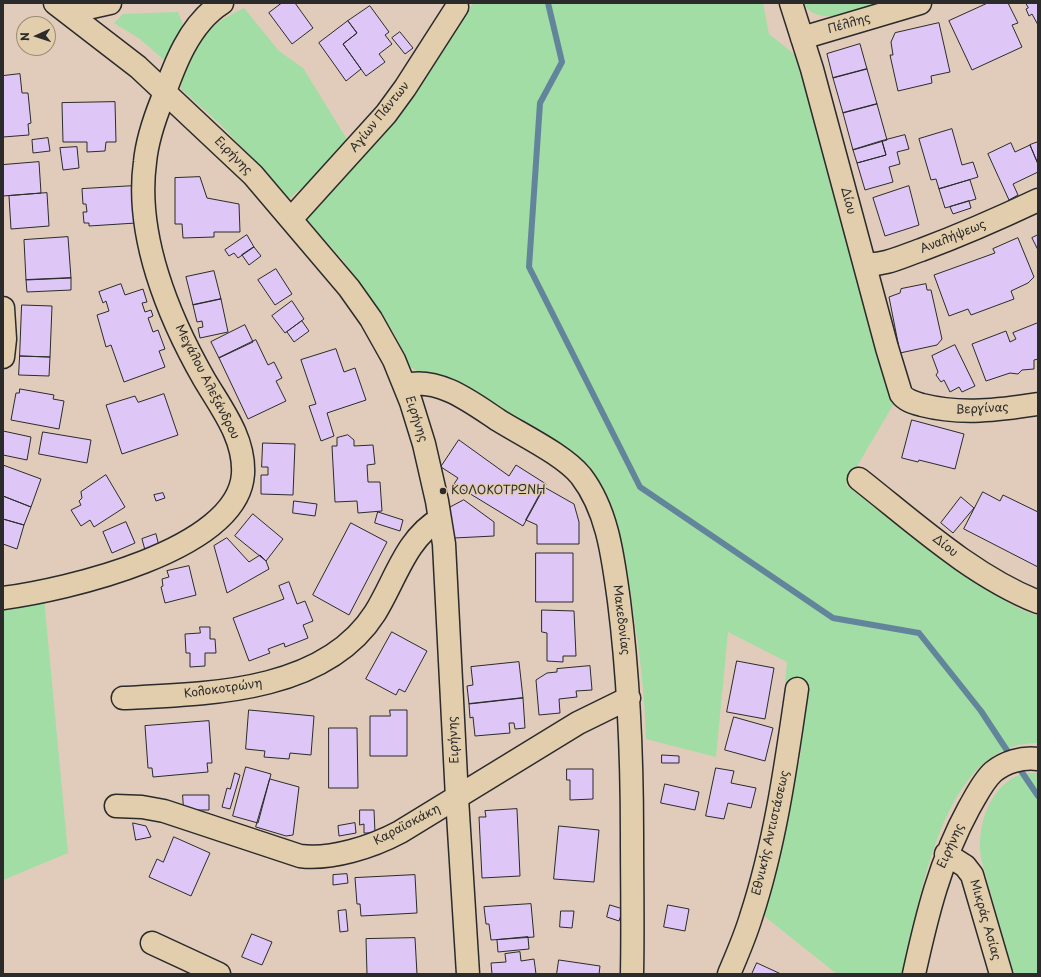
<!DOCTYPE html>
<meta charset="utf-8">
<style>
body{margin:0}
#map{position:relative;width:1041px;height:977px;overflow:hidden;background:#e1ccbb;font-family:"Playpen Sans",sans-serif}
canvas{display:block}
.frame{position:absolute;inset:0;border:4px solid #2b2b2b;pointer-events:none}
.north{position:absolute;left:16px;top:16px;width:40px;height:40px;box-sizing:border-box;background:#e2cdac;border:1px solid #998c78;border-radius:50%;rotate:267deg;font-size:11px;font-weight:700;line-height:16px;text-align:center;color:#2b2b2b}
.north::after{content:'';display:block;margin:auto;width:14px;height:18px;background:#2b2b2b;clip-path:polygon(50% 0,100% 100%,50% 72%,0 100%)}
</style>
<div id="map">
<canvas width="1041" height="977"></canvas>
<div class="frame"></div>
<div class="north">N</div>
</div>
<script>
const c = document.querySelector('canvas').getContext('2d');
c.lineJoin = 'round';
function fill(path, color) {
  c.fillStyle = color;
  c.fill(path, 'evenodd');
}
function strokePath(path, color, width, dash) {
  c.strokeStyle = color;
  c.lineWidth = width;
  c.lineCap = dash ? 'butt' : 'round';
  c.setLineDash(dash || []);
  c.stroke(path);
}
function write(font, color, halo, rows, align = 'center') {
  c.font = font + ' "Playpen Sans",sans-serif';
  c.lineWidth = 3;
  c.setLineDash([]);
  c.textBaseline = 'middle';
  c.strokeStyle = halo;
  c.fillStyle = color;
  for (const [text, x, y, turn = 0] of rows) {
    c.save();
    c.translate(x, y);
    c.rotate((+turn || 0) * Math.PI / 180);
    c.textAlign = isNaN(turn) ? turn : align;
    if (halo) c.strokeText(text, 0, 0);
    c.fillText(text, 0, 0);
    c.restore();
  }
}
fill(new Path2D(`
 M474,3H763L769,34L799,58L896,400L846,485C893,521 938,560 989,591C1005,601 1020,610 1038,616V743C941,741 919,904 903,974H837L764,916L800,758L807,685L785,683L787,662L728,632L716,757L646,739C645,693 639,649 632,603C627,566 622,528 605,495L423,374L410,367L394,333L362,286L342,259L304,217Z
 M803,3H879C856,10 819,29 803,3Z
 M244,8L279,51L303,68L348,141L324,168L289,199L221,125L181,89C181,67 198,40 214,26C223,18 234,13 244,8Z
 M178,12L184,27L164,60L140,39L114,23L123,14Z
 M44,598L68,853L3,880V606Z
 M1025,773H1038V974H1013L982,862C974,829 990,782 1025,773Z`), '#a1dda4');
strokePath(new Path2D(`
 M548,3L562,62L540,103L529,267L640,487L833,618L919,633L981,711L1012,758
 M1017,765L1038,796`), '#62859b', 6);
const building = new Path2D(`
 M282,3H295L313,28L292,44L269,13Z
 M988,3H1008L1018,23L1012,25L1022,47L972,70L949,21Z
 M1026,3H1038V25L1032,14L1029,16L1026,9L1028,8Z
 M370,6L389,32L385,35L392,44L379,54L385,62L366,76L343,44L357,33L348,21Z
 M348,21L357,33L343,44L361,69L346,81L319,43Z
 M939,23L950,72L931,76L932,83L898,91L890,55H893L891,42L895,33Z
 M400,32L413,48L405,54L392,38Z
 M860,44L867,69L833,78L827,54Z
 M867,69L877,104L843,113L833,78Z
 M20,74L22,93H28L31,123L28,124L29,135L3,137V76Z
 M115,102L116,142H106L105,151L87,152V142H63L62,103Z
 M877,104L887,140L853,150L843,113Z
 M952,129L962,165L973,162L978,177L939,189L936,179L931,180L919,139Z
 M905,135L909,149L897,152L900,164L889,167L893,182L865,190L857,163L886,155L882,141Z
 M48,138L50,151L33,153L32,140Z
 M882,141L886,155L857,163L853,150Z
 M1038,142V164L1030,145Z
 M1011,143L1015,152L1030,145L1038,164V172L1013,184L1018,195L1009,200L988,154Z
 M77,147L79,168L63,170L60,148Z
 M39,162L41,193L3,196V165Z
 M200,177L207,198L239,204L240,232H214V237L183,238L182,224H175V178Z
 M970,180L976,199L945,208L939,189Z
 M134,186L136,223L89,226V223H84L83,212H87L86,204H83L82,189Z
 M909,186L919,225L885,236L873,198Z
 M47,193L49,226L11,229L9,196Z
 M969,201L971,208L953,214L950,207Z
 M247,235L254,247L238,258L234,253L229,256L225,250Z
 M1038,235V250L1032,238Z
 M68,237L71,278L26,280L24,240Z
 M1018,238L1034,277L1028,283L1011,291L1014,299L971,315L968,309L949,316L934,275L995,253L993,249Z
 M254,247L261,256L249,265L242,255Z
 M276,269L292,294L275,305L258,280Z
 M214,271L221,299L193,305L186,277Z
 M71,278V290L27,292L26,280Z
 M121,284L125,295L143,289L147,302L142,303L145,312L151,310L153,316L148,318L153,332L158,330L165,349L159,351L165,367L124,382L111,345L106,347L97,315L109,311L106,301L103,303L99,292Z
 M926,284L927,290H931L942,339L937,345L900,353L889,297L900,293L901,289Z
 M221,299L228,332L200,338L198,328L203,327L202,321L197,322L193,305Z
 M292,301L304,319L285,333L272,316Z
 M22,305L52,306L50,357L20,356Z
 M302,321L309,331L294,342L287,332Z
 M1038,323V359L1034,360V369L1022,370L1018,374L1010,373L986,381L972,344L1006,331L1010,342L1016,339L1013,333Z
 M245,325L253,342L219,358L211,342Z
 M256,340L268,365L274,362L282,378L276,381L286,401L248,419L219,358Z
 M955,345L975,386L962,392L959,387L950,392L944,380L941,382L936,375L938,372L932,356Z
 M336,349L344,372L355,368L366,400L327,413L334,436L321,441L309,406L316,404L301,360Z
 M20,356L50,357L49,376L19,375Z
 M20,389L54,395L53,399L64,401L59,429L11,420L16,393H19Z
 M164,394L178,435L122,454L106,405L135,396L138,402Z
 M912,420L964,434L955,469L919,460L918,462L902,458Z
 M3,431L31,437L27,460L3,455Z
 M43,432L91,440L87,463L39,454Z
 M348,435L354,440V446L373,445L375,464L367,465L368,482H380L382,511L358,513L357,501L335,502L332,446H337V438Z
 M459,440L509,476L516,465L546,484L523,526L454,484L458,478L441,467Z
 M263,443L295,444L293,495L261,494V475H268V467H262Z
 M3,465L41,479L31,507L3,496Z
 M106,475L125,507L94,527L90,520L81,526L71,510L81,505L79,501L82,498L81,492Z
 M544,487L574,504L579,522V544H537V525L526,520Z
 M983,492L1000,501L1003,495L1038,512V567L964,529Z
 M163,493L165,498L156,501L154,495Z
 M3,496L31,507L24,525L3,519Z
 M961,497L974,508L953,533L941,523Z
 M464,500L494,522V536L454,538L449,508Z
 M294,501L317,504L315,516L293,513Z
 M378,512L403,520L400,531L375,523Z
 M253,514L283,539L266,561L235,536Z
 M3,519L24,525L17,549L3,544Z
 M126,522L135,543L112,553L103,532Z
 M351,523L387,542L349,615L313,595Z
 M156,534L159,546L145,550L142,539Z
 M227,538L249,562L260,555L266,561L269,569L227,593L214,546Z
 M536,553H573V602H536Z
 M189,566L196,595L165,603L161,587L163,586L162,579L169,577L167,571Z
 M289,582L297,604L305,601L313,621L303,625L308,638L285,647L284,643L268,649L270,653L249,661L233,618L284,599L279,586Z
 M542,610L574,611L576,656H563V662L547,661V633L542,632Z
 M200,627H210V639H215L216,653H205V666L190,667V653H186L185,634L200,633Z
 M392,632L427,651L405,692L399,689L396,695L366,679Z
 M737,661L774,668L765,719L727,712Z
 M519,662L523,698L469,704L467,686L473,685L471,667Z
 M590,666L592,690L576,691L577,697L559,699L560,713L539,715L536,680L547,673L557,672V669Z
 M523,698L525,728L515,729L514,723H509L510,733L475,736L473,717L470,718L469,704Z
 M249,710L314,716L311,755L290,753L289,759L264,757L265,751L246,749Z
 M390,710H407V756H370V716H390Z
 M734,717L773,728L765,761L725,750Z
 M209,721L212,763H207L208,772L153,777L152,768H148L145,726Z
 M329,728H357L358,788H329Z
 M662,755L679,756V763H662Z
 M246,767L271,774L258,823L233,816Z
 M716,768L734,771L731,783L756,788L751,808L728,803L724,819L706,816Z
 M567,769H593V799L570,800V780H567Z
 M235,773L240,775L230,809L222,807L227,788L230,789Z
 M270,779L299,787L293,835L286,836L256,827Z
 M665,784L699,792L695,810L661,803Z
 M183,795H209V810H184Z
 M517,809L520,876L482,878L479,817H486L485,811Z
 M360,810H374L375,833H364V824L360,825Z
 M133,823L146,826L151,837L136,840Z
 M355,823L356,833L339,836L338,826Z
 M559,826L599,830L594,882L554,879Z
 M174,837L210,853L191,896L149,877L157,859L163,862Z
 M347,874L348,883L333,885V875Z
 M415,875L417,913L361,916L360,904H357L355,878Z
 M531,904L534,937L491,940L489,924H486L484,907Z
 M610,905L623,909L619,921L607,917Z
 M668,905L689,909L685,931L664,927Z
 M346,910L348,931L340,932L338,911Z
 M561,911H574L572,928L560,927Z
 M252,934L272,942L262,965L242,957Z
 M528,937L529,949L498,952L497,940Z
 M415,938L417,974H367L366,939Z
 M520,952L521,961L534,959L536,974H492L491,963L506,962L505,954Z
 M559,960L600,966L599,974H557Z
 M757,963L781,974H752Z`);
fill(building, '#dec6f6');
strokePath(building, '#2b2b2b', 1);
const minor = new Path2D(`
 M55,3L138,67L253,175L349,288L371,319L394,360L411,402L424,444L437,501L444,544L457,798L468,974
 M791,3L812,69L887,348L901,394C906,401 915,403 922,405C961,415 999,410 1038,404
 M71,15L83,9L110,3
 M802,38L920,3
 M291,219L386,114L405,88L457,7
 M865,264C884,266 903,256 921,250C961,235 1000,218 1038,200
 M3,308L5,339L3,357
 M405,385C439,377 471,402 498,420C522,435 564,455 581,476C608,511 613,558 619,601C629,680 632,756 632,835C632,881 633,928 632,974
 M859,479C915,523 971,575 1038,602
 M3,598C64,590 238,551 243,474C245,438 221,408 204,379C168,316 135,235 145,162C147,141 154,120 162,100C174,66 189,24 222,3
 M123,698C207,694 324,693 375,613C395,581 406,538 440,519
 M116,806L142,807L164,811L300,856C331,860 372,847 400,832L578,723L629,698
 M946,854L965,866L972,875L1001,974
 M152,943L219,974
 M729,974C737,955 745,937 751,917C775,844 786,765 797,689
 M914,974C927,915 940,861 969,808C976,796 983,781 993,772C1005,762 1022,757 1038,759`);
strokePath(minor, '#2b2b2b', 25);
strokePath(minor, '#e2cdac', 22);
for (const [x, y, r, color] of [
 [443,491,4,"#2b2b2b"]
]) {
  const dot = new Path2D();
  dot.arc(x, y, r, 0, 2 * Math.PI);
  c.fillStyle = color;
  c.fill(dot);
  strokePath(dot, '#e2cdac', 1.5);
}
write('12px', '#2b2b2b', '#e2cdac', [
 ["Πέλλης",849,24,-16],
 ["Αγίων Πάντων",380,117,-51],
 ["Ειρήνης",233,156,45],
 ["Δίου",848,201,75],
 ["Αναλήψεως",953,237,-22],
 ["Μεγάλου Αλεξάνδρου",207,382,63],
 ["Βεργίνας",982,409,-3],
 ["Ειρήνης",416,419,72],
 ["Δίου",945,546,38],
 ["Μακεδονίας",621,620,83],
 ["Κολοκοτρώνη",223,689,-8],
 ["Ειρήνης",454,740,-93],
 ["Καραϊσκάκη",407,825,-28],
 ["Εθνικής Αντιστάσεως",771,833,-77],
 ["Ειρήνης",951,846,-66],
 ["Μικράς Ασίας",985,920,74]
]);
write('12px', '#2b2b2b', '#e2cdac', [
 ["ΚΟΛΟΚΟΤΡΩΝΗ",451,491]
], 'left');
</script>
